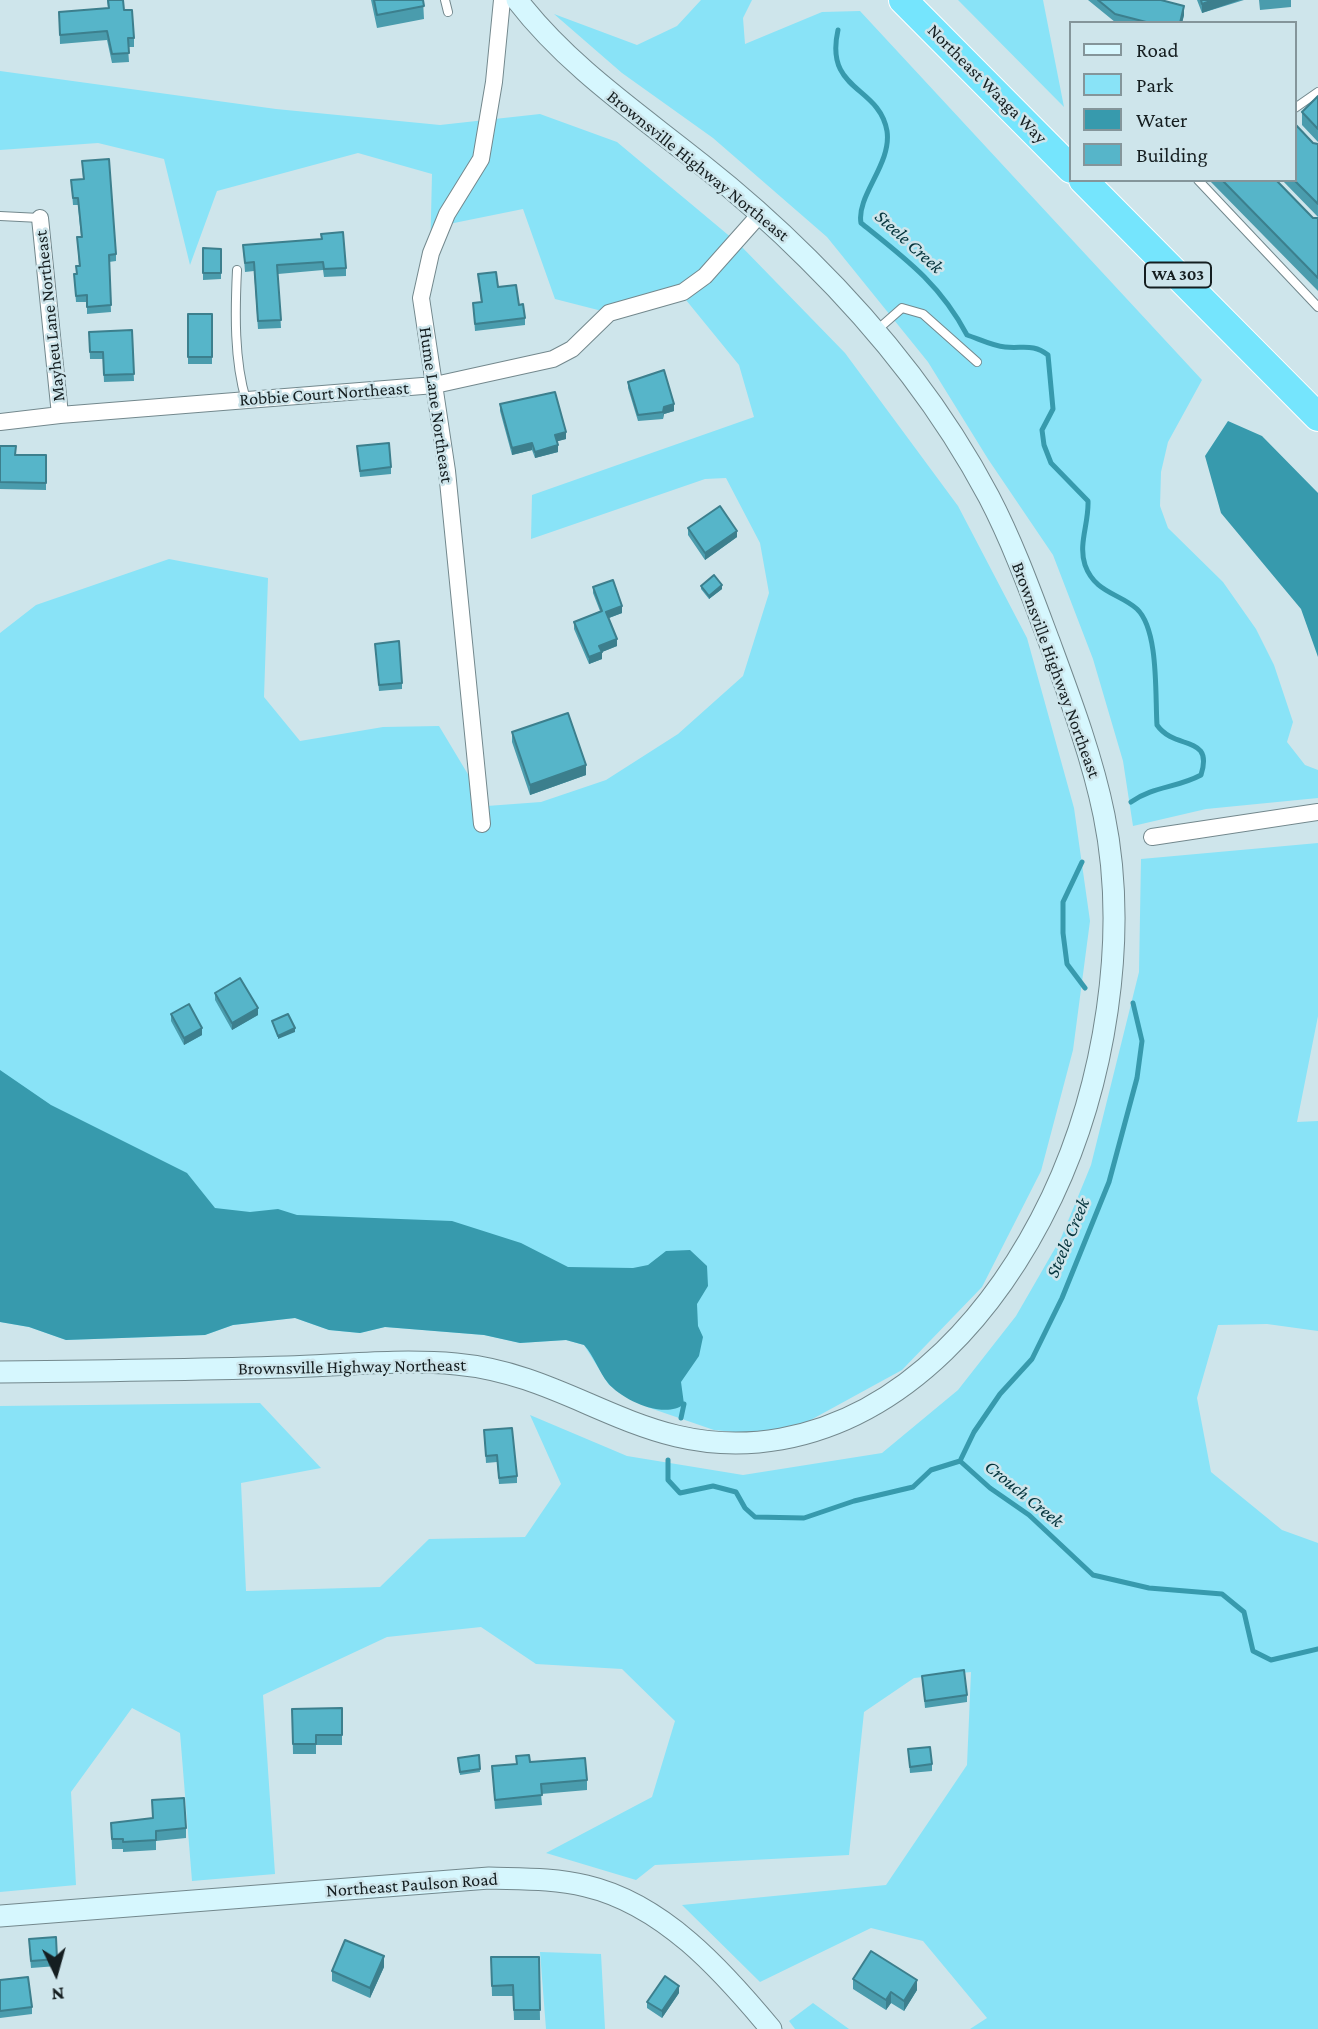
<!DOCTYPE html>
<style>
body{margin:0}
#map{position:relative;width:1318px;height:2029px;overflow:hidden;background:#cee5eb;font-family:"Crimson Pro",serif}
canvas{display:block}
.legend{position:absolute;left:1069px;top:21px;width:228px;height:161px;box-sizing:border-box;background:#cee5eb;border:2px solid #84959a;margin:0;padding:9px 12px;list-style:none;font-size:21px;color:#151e20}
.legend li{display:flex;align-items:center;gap:14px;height:35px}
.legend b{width:35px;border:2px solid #84959a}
.north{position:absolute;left:21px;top:1938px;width:70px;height:70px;-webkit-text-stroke:5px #cee5eb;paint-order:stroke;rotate:175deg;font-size:19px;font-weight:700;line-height:28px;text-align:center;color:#151e20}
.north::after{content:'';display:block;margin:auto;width:24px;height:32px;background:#151e20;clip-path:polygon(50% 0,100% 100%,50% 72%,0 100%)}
</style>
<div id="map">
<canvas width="1318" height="2029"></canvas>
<ul class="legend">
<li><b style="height:9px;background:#d6f7fe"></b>Road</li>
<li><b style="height:19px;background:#89e3f7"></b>Park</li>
<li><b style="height:19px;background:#379aad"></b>Water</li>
<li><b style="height:19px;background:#56b5c9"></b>Building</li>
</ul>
<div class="north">N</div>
</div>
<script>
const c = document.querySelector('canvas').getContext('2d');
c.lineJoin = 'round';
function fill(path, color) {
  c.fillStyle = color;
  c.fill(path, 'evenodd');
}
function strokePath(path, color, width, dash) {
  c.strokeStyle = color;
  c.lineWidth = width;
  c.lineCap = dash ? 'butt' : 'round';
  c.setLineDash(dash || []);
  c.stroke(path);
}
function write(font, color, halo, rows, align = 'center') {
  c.font = font + ' "Crimson Pro",serif';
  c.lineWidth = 5;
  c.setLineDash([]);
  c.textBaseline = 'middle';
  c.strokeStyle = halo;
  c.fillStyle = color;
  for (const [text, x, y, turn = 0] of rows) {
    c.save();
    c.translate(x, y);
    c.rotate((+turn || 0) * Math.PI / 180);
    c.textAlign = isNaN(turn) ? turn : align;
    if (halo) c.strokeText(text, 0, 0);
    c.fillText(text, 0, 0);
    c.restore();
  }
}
fill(new Path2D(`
 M701,0H752L743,18L745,44L822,12L860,11L1202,380L1168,442L1161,472L1160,506L1168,528L1223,582L1256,629L1274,665L1293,722L1287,742L1305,765L1318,770V798L1206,809L1133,826L1123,761L1093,659L1053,555L988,459L928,362L827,237L713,138L622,73L554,14L637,45L677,26Z
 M958,0H1043L1064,107Z
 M0,71L276,109L440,125L540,114L617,142L739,244L845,353L958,506L1027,638L1074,808L1090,921L1073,1050L1041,1171L982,1287L902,1370L796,1428L744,1433L714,1430L647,1407L609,1385L584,1345L566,1340L520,1343L484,1335L385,1327L360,1333L329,1330L295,1318L233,1325L205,1335L66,1340L29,1327L0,1322V633L36,605L169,559L268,578L264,697L300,741L383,727L439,726L487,806L541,802L606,780L678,734L743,676L769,593L760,543L726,478L705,479L531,539L532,495L754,417L739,365L686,300L602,311L555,299L523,209L449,224L430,259L432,174L358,153L217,191L190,265L164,159L98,143L0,150Z
 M1318,843V1016L1297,1122L1318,1121V1331L1267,1324L1218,1325L1197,1398L1211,1472L1282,1530L1318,1543V2029H970L987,2018L923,1941L871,1928L760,1982L682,1905L886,1885L967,1765L971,1672L914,1678L864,1712L849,1855L655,1865L636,1880L546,1853L652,1797L675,1721L622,1669L536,1664L481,1627L387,1637L263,1695L275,1874L192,1881L180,1733L132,1708L71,1792L76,1885L0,1892V1406L260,1403L321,1468L241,1483L246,1591L380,1587L429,1539L525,1537L561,1484L530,1415L627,1456L743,1475L882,1453L958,1390L1016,1316L1061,1238L1091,1165L1139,972L1141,859Z
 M540,1952L601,1954L605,2029H546Z
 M813,2003L849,2029H795L789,2021Z`), '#89e3f7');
fill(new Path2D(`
 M1228,421L1262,436L1318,493V657L1301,609L1221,513L1205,456Z
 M0,1070L51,1105L187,1173L215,1208L250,1212L278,1209L297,1215L452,1221L521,1243L568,1267L633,1268L648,1265L666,1251L690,1250L707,1266L708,1286L697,1304L698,1326L703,1337L699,1356L681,1382L684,1404C665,1420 622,1400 608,1383C599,1372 594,1356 584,1345L566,1340L520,1343L484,1335L385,1327L360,1333L329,1330L295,1318L233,1325L205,1335L66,1340L29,1327L0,1322Z`), '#379aad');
strokePath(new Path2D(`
 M838,30C824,92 879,85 887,131C892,164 856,196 861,223C906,259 940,284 967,335C979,339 993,346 1005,347C1022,349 1033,343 1048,355L1053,409L1042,430L1044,445L1051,463L1088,501C1089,523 1078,544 1085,565C1095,593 1119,593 1137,609C1159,630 1155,695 1157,725C1175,751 1214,734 1201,775C1177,788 1154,786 1131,802
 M1082,862L1063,902V933L1067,964L1085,988
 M681,1418L684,1404
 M668,1460V1480L680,1493L713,1486L736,1492L745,1508L755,1517L804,1518L854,1501L913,1487L931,1470L960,1461
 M960,1461L974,1432L1000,1394L1032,1359L1062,1298L1109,1182L1137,1078L1142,1041L1133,1003
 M960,1461L990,1488L1029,1515L1093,1575L1149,1588L1222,1594L1244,1612L1253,1651L1271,1660L1318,1649`), '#379aad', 5);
const lane = new Path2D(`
 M445,0L448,12
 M1295,108L1318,92
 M1198,180L1318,307
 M0,216L40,218
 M237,270C235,312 234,360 246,400
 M877,330L902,308L923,314L977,362`);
const street = new Path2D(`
 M40,218L60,415
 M0,422L60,415L435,385L553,359L572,349L609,313L683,292L705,276L761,213
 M482,824L447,471L421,298L431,253L447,214L481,159L494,82L502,0
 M1152,837L1318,812`);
const secondary = new Path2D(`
 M0,1372C96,1371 191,1370 287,1367C342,1365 401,1359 456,1364C578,1375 646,1463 781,1439C908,1416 999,1308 1052,1197C1105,1085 1129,937 1104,815C1092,756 1070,698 1049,641C1031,593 1013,543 989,497C943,410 878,328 808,259C774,225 739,194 701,164C636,112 568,66 517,0
 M0,1916L489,1878C522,1879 554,1878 586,1886C663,1904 722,1970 771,2029`);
const highway = new Path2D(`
 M903,0L1071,169
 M1083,180L1318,417`);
strokePath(lane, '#73888d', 10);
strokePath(street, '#73888d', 18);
strokePath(secondary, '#73888d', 23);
strokePath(highway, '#fff', 30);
strokePath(lane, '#fff', 8);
strokePath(street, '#fff', 16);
strokePath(secondary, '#d6f7fe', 21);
strokePath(highway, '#75e5fd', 28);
fill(new Path2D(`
 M107,0H123L124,10L134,38V47H128L129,62L112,63L107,40L60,44L59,12L108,8Z
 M371,0H423L424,19L377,28Z
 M1088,0H1164L1184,15L1182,23H1118L1115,22Z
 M1197,0H1244L1202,13Z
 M1259,0H1291V7L1260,10Z
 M1318,96V142L1302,125V112Z
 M1313,143L1318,144V217L1282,180H1295Z
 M82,161L116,254V261L109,262L111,312L87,314V302H76L74,274H76V266H79L77,237H81L78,205H73L71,180L83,179Z
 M1209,180H1276L1313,218H1318V291Z
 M243,245L346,268V276L324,277L323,270L278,274L281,328L258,329L254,271L245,272Z
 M203,248L221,249V279L203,280Z
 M478,274L498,287L519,305L525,318V325L475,331L473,303L481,302Z
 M188,314H212V364H188Z
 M132,330L134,381L104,382L103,359H90L89,332Z
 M628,382L674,411L664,414L663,419L638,421L628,388Z
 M500,404L566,439L557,441L558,452L535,458L532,450L512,455L500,411Z
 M0,446L16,455H46V490L0,489Z
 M357,446L391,467V474L360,477Z
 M688,528L737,537L705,560L688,535Z
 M701,586L722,589L709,599L701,589Z
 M593,587L622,613L609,618L617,646L602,652V659L589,664L574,629V622L600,611L593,593Z
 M375,644L402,683V689L379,691Z
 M512,732L586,775L530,795L512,742Z
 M215,993L258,1015L232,1030L215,1000Z
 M171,1014L202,1035L184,1045L171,1021Z
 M484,1430L517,1476V1483L499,1484L497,1462L486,1463Z
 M922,1676L967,1695V1702L925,1708Z
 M342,1708V1745H316V1754H293L292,1709Z
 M908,1749L932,1764V1771L910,1773Z
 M479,1755L480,1772L460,1775L458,1761Z
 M516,1756L530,1762L587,1780V1790L541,1794L542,1805L495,1809L492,1766L516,1764Z
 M152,1800L186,1828V1838L156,1841V1850L123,1852V1849H112L111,1823L152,1818Z
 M56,1937L57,1966L31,1968L29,1946Z
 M491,1957H539L540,2020H514L513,1996H492Z
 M384,1967L370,1998L332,1981V1971Z
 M853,1979L917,1990L904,2011L891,2003L886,2010L853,1989Z
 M0,1980L32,2007V2014L0,2018Z
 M679,1993L662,2018L647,2008V2002Z`), '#4a9cad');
fill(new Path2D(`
 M1213,0H1240L1202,13V4Z
 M1184,6V15L1182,23H1180Z
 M674,404V411L664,414L663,419L664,407Z
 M566,432V439L555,442V435Z
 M532,443V450L512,455V448Z
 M558,445V452L535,458V452Z
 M737,531V537L705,560V553Z
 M722,585V589L709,599V596Z
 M622,606V613L606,619V612Z
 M617,639V646L602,652V659L589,664V657L599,646Z
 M586,765V775L530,795V785Z
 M258,1008V1015L232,1030V1023Z
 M202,1028V1035L184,1045V1038Z
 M295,1028V1032L278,1039V1036Z
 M384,1956V1967L370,1998V1988Z
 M917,1980V1990L904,2011V2001Z
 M679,1986V1993L662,2018V2011Z
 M891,1992V2003L886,2010V2000Z`), '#3c7f8d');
const building = new Path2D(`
 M108,0H123L124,10H132L134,38H128L129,53L112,54L107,31L60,35L59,12L109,8Z
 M374,0H423L424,6L377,15Z
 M1098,0H1161L1184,6L1180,23H1150L1115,14Z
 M1201,0H1213L1202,4Z
 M1318,96V129L1302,112Z
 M1295,124L1313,143L1318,144V204L1294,180H1295Z
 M109,159L116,254L109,255L111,305L87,307V295L76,296L74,274H77L76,266H80L77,237H82L78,198H73L71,180L84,179L82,161Z
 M1222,180H1276L1313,218H1318V278Z
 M343,232L346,268L324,269L323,262L277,265L281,320L258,321L254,262L245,263L243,245L322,239L321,234Z
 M203,248L221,249V273H203Z
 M496,272L498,287L516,285L519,305L523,304L525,318L475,324L473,303L482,302L478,274Z
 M188,314H212V357H188Z
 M132,330L134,374L104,375L103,352H90L89,332Z
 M664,370L674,404L664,407L663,412L638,415L628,382Z
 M555,392L566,432L555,435L558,445L535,452L532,443L512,448L500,404Z
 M389,443L391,467L360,471L357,446Z
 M0,446H16L15,455H46V483L0,482Z
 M720,506L737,531L705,553L688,528Z
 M714,575L722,585L709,596L701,586Z
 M613,580L622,606L606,612L617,639L599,646L602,652L589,657L574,622L602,611L593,587Z
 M399,641L402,683L379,685L375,644Z
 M568,713L586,765L530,785L512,732Z
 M240,978L258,1008L232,1023L215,993Z
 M189,1004L202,1028L184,1038L171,1014Z
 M288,1014L295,1028L278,1036L272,1021Z
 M512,1428L517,1476L499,1478L497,1455L486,1456L484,1430Z
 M964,1670L967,1695L925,1701L922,1676Z
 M342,1708V1735H316V1744H293L292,1709Z
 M930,1747L932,1764L910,1767L908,1749Z
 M479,1755L480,1769L460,1772L458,1758Z
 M529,1755L530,1762L585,1758L587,1780L541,1784L542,1795L495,1800L492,1766L517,1764L516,1756Z
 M184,1798L186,1828L156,1831V1840L123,1842V1839H112L111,1823L153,1818L152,1800Z
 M56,1937L57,1959L31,1961L29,1939Z
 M345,1940L384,1956L370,1988L332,1971Z
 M871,1951L917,1980L904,2001L891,1992L886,2000L853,1979Z
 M491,1957H539L540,2010H514L513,1985L492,1986Z
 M665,1976L679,1986L662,2011L647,2002Z
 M28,1977L32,2007L0,2011V1980Z`);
fill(building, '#56b5c9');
strokePath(building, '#3c7f8d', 2);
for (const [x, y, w] of [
 [1178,275,66]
]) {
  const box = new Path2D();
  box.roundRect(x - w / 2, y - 12.5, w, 25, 5);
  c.fillStyle = '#cee5eb';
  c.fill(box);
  strokePath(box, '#151e20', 2);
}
write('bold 16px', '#151e20', null, [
 ["WA 303",1178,275]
]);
write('18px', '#151e20', '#cee5eb', [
 ["Northeast Waaga Way",987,84,45],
 ["Brownsville Highway Northeast",698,166,39],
 ["Mayheu Lane Northeast",50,316,-96],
 ["Robbie Court Northeast",324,394,-4],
 ["Hume Lane Northeast",436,405,82],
 ["Brownsville Highway Northeast",1056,670,70],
 ["Brownsville Highway Northeast",352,1367,-1],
 ["Northeast Paulson Road",412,1885,-4]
]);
write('italic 19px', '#03333b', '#cee5eb', [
 ["Steele Creek",909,242,42],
 ["Steele Creek",1068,1238,-67],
 ["Crouch Creek",1024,1494,39]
]);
</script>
